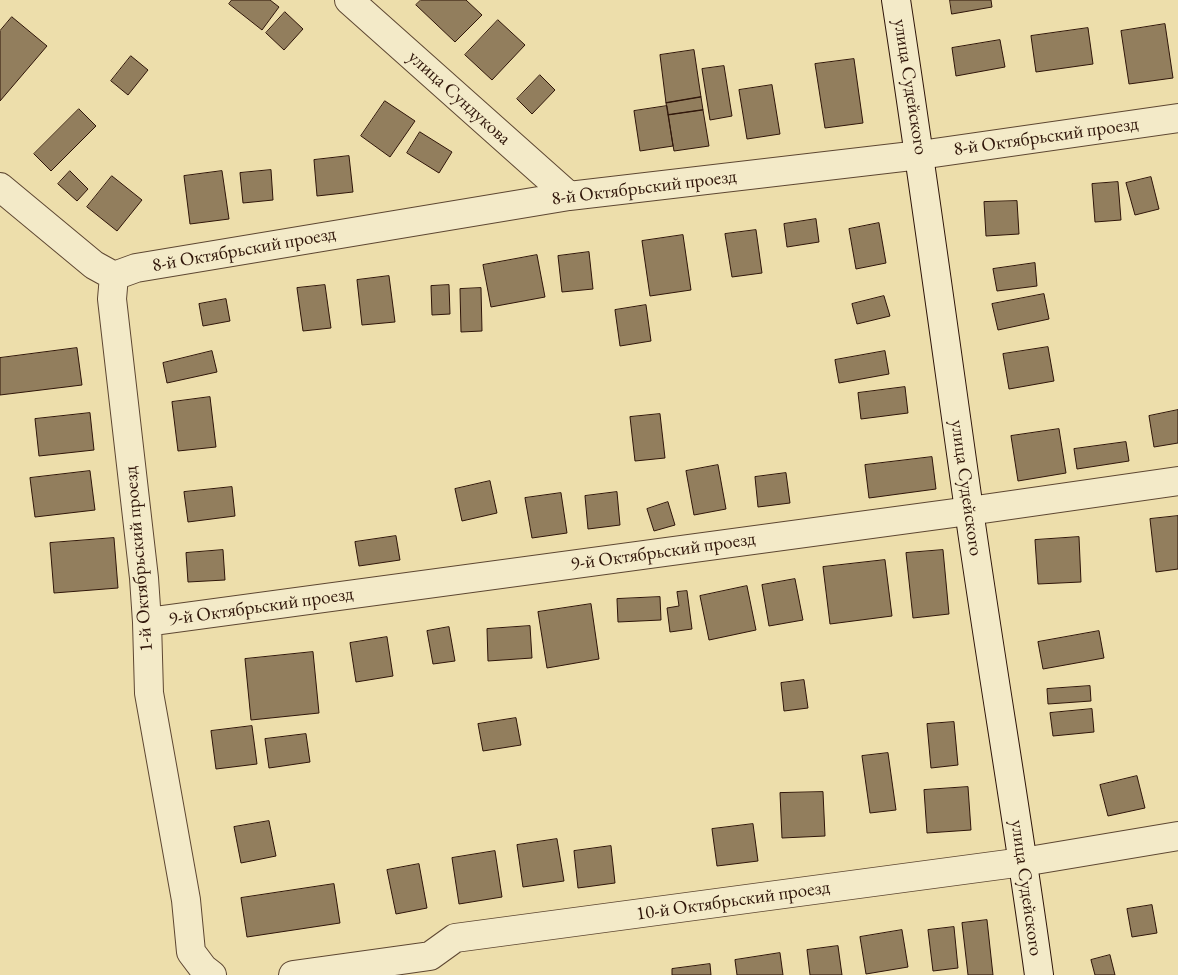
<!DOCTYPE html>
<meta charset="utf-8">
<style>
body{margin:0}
canvas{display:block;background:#eddeab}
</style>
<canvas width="1178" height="975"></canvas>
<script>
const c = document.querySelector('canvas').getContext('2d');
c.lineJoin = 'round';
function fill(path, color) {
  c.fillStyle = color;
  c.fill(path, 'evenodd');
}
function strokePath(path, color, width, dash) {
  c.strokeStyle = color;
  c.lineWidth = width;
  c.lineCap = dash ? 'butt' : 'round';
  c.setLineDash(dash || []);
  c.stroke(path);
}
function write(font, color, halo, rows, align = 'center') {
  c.font = font + ' "EB Garamond",serif';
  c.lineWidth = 4;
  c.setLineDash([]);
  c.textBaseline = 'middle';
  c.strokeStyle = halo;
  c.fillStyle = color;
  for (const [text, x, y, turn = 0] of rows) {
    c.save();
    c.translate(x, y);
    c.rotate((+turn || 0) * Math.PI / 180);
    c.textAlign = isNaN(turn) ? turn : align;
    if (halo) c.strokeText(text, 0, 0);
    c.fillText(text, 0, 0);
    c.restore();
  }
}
const building = new Path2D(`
 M232,0H270L279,7L262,30L229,4Z
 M421,0H466L482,15L455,42L416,5Z
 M950,0H991L992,7L952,14Z
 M285,12L303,29L284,50L266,33Z
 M12,17L47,46L0,101V31Z
 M498,20L525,45L492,80L465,55Z
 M1165,24L1173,78L1129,84L1121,31Z
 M1088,28L1093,64L1036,72L1031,36Z
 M1000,40L1005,67L956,76L952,48Z
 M694,50L701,97L666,103L660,55Z
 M131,56L148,70L128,95L111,81Z
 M854,59L863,123L825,128L815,64Z
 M724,66L732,116L710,120L702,69Z
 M540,75L555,90L532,114L517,99Z
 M772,85L780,134L747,139L739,90Z
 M701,97L703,110L668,115L666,103Z
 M385,101L415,121L390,157L361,136Z
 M667,106L673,146L640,151L634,111Z
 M79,109L96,126L51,171L34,154Z
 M703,110L709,146L674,151L668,115Z
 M420,132L452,152L439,173L407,153Z
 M349,156L353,192L317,196L314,160Z
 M271,170L273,200L243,203L240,173Z
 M70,171L88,189L77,201L58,184Z
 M222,171L229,219L190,224L184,176Z
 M112,176L142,200L117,231L87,207Z
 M1151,177L1159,209L1135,215L1126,183Z
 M1118,182L1121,220L1095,222L1092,184Z
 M1017,201L1019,234L986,236L984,202Z
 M816,219L819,242L787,247L784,224Z
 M879,223L886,263L856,269L849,229Z
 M756,230L762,273L732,277L725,234Z
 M683,235L691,290L650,296L642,241Z
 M589,252L593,289L562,292L558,256Z
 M537,255L545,297L491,307L483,265Z
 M1035,263L1037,286L997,291L993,269Z
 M389,276L395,322L362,325L357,280Z
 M325,285L331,328L303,331L297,288Z
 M449,285L450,314L432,315L431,286Z
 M481,288L482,331L461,332L460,289Z
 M1044,294L1049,319L998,330L992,304Z
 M884,296L890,316L857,324L852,304Z
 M226,299L230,321L203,326L199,304Z
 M646,305L651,341L620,346L615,310Z
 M1048,347L1054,381L1009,389L1003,354Z
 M77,348L82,385L0,395V358Z
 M212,351L217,372L167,383L163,363Z
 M885,351L889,374L839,383L835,360Z
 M905,387L908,413L861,419L858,393Z
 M210,397L216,447L178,451L172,402Z
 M1178,410V443L1154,447L1149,416Z
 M90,413L94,450L39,456L35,419Z
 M660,414L665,458L635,461L630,417Z
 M1059,429L1066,473L1018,481L1011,436Z
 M1126,442L1129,461L1077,469L1074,449Z
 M932,457L936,489L869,498L865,465Z
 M718,465L726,509L694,515L686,471Z
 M90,471L95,510L35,517L30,478Z
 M786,473L790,503L758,507L755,477Z
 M490,481L497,513L462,521L455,489Z
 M232,487L235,516L188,522L184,492Z
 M617,492L620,525L588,529L585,496Z
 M561,493L567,533L532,538L525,498Z
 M668,502L675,525L654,531L647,509Z
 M1178,516V569L1156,572L1150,519Z
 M396,536L400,560L359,566L355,542Z
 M1079,537L1081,582L1038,584L1035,540Z
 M114,538L118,588L54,593L50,543Z
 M223,550L225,580L188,582L186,553Z
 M943,550L949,614L913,618L906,553Z
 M885,560L892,616L830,624L823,567Z
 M795,579L803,620L769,626L762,585Z
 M747,586L756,630L709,640L700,596Z
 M687,591L692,629L670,632L667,608L679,606L677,592Z
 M660,597L661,620L618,622L617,599Z
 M591,604L599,659L547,668L538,612Z
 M530,626L532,658L488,661L487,629Z
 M449,627L455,661L433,664L427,631Z
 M1099,631L1104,658L1043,669L1038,642Z
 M387,637L393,676L356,682L350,643Z
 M313,652L319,713L251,720L245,659Z
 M804,680L808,708L784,711L781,683Z
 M1090,686L1091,701L1048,704L1047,689Z
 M1092,709L1094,732L1053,736L1050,713Z
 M516,718L521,745L483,751L478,724Z
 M954,722L958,765L931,768L927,724Z
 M252,726L257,764L216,769L211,731Z
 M306,734L310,762L269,768L265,739Z
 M888,753L896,810L870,813L862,756Z
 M1137,776L1145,808L1108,816L1100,785Z
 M968,787L971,830L927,833L924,790Z
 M823,792L825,836L782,838L780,793Z
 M269,821L276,856L241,863L234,827Z
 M753,824L758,861L717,866L712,829Z
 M557,839L564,881L523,887L517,845Z
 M611,846L615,883L578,888L574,851Z
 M495,851L502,897L459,904L452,858Z
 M419,864L427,908L396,914L387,870Z
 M334,884L340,923L247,937L241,898Z
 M1152,905L1157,933L1132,937L1127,909Z
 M987,920L993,975H968L962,923Z
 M954,927L958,968L933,971L928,930Z
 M902,930L908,967L866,974L860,937Z
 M838,946L842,975H810L807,950Z
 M780,953L783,975H737L735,960Z
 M1110,955L1115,975H1095L1091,960Z
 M710,964L711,975H672V969Z`);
fill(building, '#927e5d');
strokePath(building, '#2f1509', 1);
const street = new Path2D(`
 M349,0L569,196
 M0,187L94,265L114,276L112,299L144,578L147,622L149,693L186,900L191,952L203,968L212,975
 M114,276L136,268L569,196L920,155L1178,118
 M147,622L969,511L1178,481
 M293,975L430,956L455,938L1023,862L1178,836`);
const secondary = new Path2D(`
 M896,0C922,170 945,340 969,510C991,665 1018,820 1039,975`);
strokePath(street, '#5e4732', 30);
strokePath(secondary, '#2f1509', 30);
strokePath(street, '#f3eac8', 28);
strokePath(secondary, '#f3eac8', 28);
write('19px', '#2f1509', '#f3eac8', [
 ["улица Судейского",910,87,81],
 ["улица Сундукова",459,98,42],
 ["8-й Октябрьский проезд",1046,137,-8],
 ["8-й Октябрьский проезд",644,188,-7],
 ["8-й Октябрьский проезд",244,250,-10],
 ["улица Судейского",966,488,82],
 ["9-й Октябрьский проезд",663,552,-8],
 ["1-й Октябрьский проезд",139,559,-95],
 ["9-й Октябрьский проезд",261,607,-8],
 ["улица Судейского",1026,888,82],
 ["10-й Октябрьский проезд",733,901,-8]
]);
</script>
